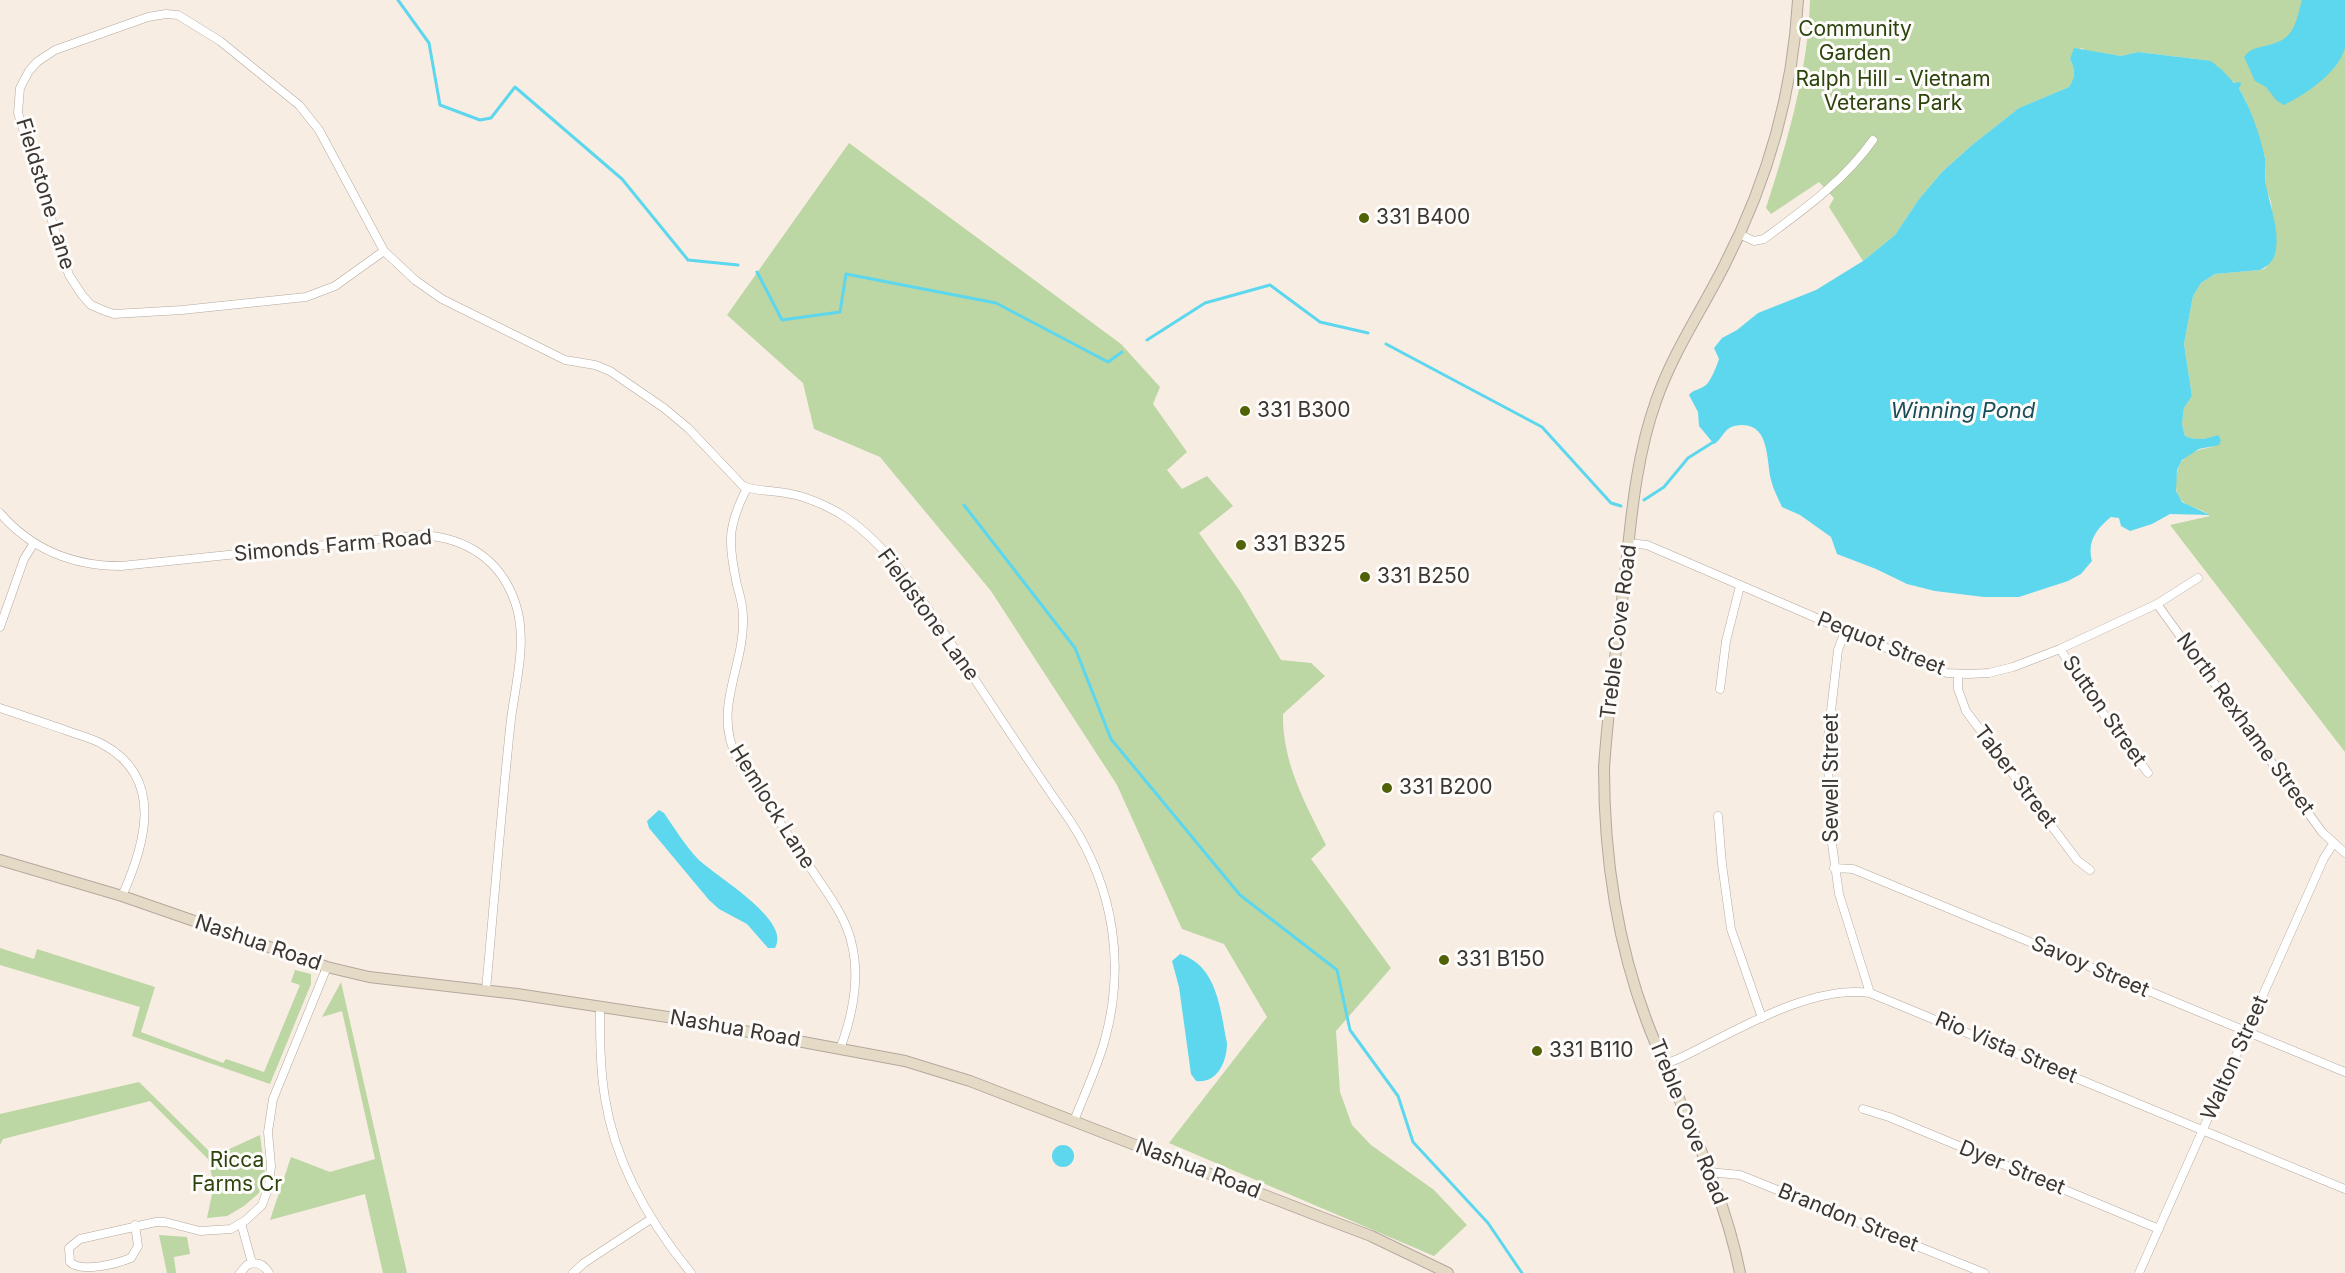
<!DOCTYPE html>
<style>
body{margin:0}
canvas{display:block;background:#f8ede3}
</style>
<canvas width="2345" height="1273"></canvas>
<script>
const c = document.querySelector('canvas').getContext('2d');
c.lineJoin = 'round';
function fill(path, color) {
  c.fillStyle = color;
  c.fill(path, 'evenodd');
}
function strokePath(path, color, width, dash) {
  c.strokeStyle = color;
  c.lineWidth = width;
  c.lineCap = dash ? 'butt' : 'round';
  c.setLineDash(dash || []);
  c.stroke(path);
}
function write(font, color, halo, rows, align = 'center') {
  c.font = font + ' Inter,sans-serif';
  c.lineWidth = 6;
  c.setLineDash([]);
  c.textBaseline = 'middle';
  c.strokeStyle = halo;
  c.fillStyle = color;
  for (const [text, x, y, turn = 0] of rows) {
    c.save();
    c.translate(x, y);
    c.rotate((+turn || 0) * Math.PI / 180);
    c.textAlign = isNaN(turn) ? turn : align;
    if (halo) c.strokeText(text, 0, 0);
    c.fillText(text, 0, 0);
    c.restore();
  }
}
fill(new Path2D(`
 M1810,0H2345V752L2170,525L2210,516C2202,508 2189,508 2181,500C2176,494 2176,490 2176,482C2177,457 2190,451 2212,447L2218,436C2208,439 2195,441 2185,436L2182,424L2184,408L2192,396L2184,344L2193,296L2201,283L2215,274L2260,270L2266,268L2276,248L2271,202L2266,189L2265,157L2245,99L2239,89L2240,85C2226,81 2220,64 2204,60L2138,52L2121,56L2087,51L2081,48L2070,59C2075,70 2076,76 2069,87L2019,108L1972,145L1942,172L1919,199L1895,235L1863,261L1829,207L1834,198L1819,182L1771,214L1766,208C1788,140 1808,71 1810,0Z
 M849,143L1121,344L1160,387L1153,404L1187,452L1167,470L1182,489L1207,476L1233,506L1199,533L1240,591L1281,660L1311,663L1325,676L1283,714C1282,762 1305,803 1326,845L1311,859L1391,968L1336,1031L1340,1092L1352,1125L1371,1145L1434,1190L1467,1225L1434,1256L1169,1143L1267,1017L1224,944L1182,929L1117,785L991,591L880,457L814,429L803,383L727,315Z
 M0,948L34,959L37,949L155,987L141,1032L223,1063L226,1059L264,1072L300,985L291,982L295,970L311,974V984L270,1084L132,1036L140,1007L0,965Z
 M341,982L407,1273H383L365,1194L270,1220L291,1157L330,1172L375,1159L342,1011L322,1017Z
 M139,1082L214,1156L260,1135L265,1174L259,1193L244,1206L227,1216L207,1218L214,1185L208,1159L150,1101L3,1139L0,1145V1114Z
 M159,1235L187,1237L190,1254L174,1257L176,1273H167Z`), '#bcd6a4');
fill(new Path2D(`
 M2302,0H2345C2345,13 2345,36 2345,48C2338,73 2306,94 2284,105L2276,100L2266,87L2255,81L2244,57C2250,49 2256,48 2265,46C2294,40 2295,26 2302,0Z
 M2074,48L2121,56L2138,52L2204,60L2211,61L2223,71L2234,83L2240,82L2241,84L2239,89C2250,106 2261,138 2265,158C2266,169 2264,180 2267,190C2271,208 2279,231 2276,249C2275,259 2269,266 2260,270L2215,274L2201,283L2193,296L2184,344L2192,396L2184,408L2182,424L2185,436C2195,441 2208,439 2218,435L2221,440L2219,445L2199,449L2182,460L2177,470L2176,491L2182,502L2210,515L2170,514L2152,524L2130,531L2121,526L2119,518L2111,517C2096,529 2087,542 2092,561L2081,574L2068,581L2019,597H1984L1935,591L1907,584L1876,569L1837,554L1831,537L1800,515L1782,507C1778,498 1773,489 1771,480C1766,461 1771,418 1734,426C1723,429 1722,440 1714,444L1699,426L1698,412L1689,395C1694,389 1700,390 1706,385C1711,381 1717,365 1719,359L1714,348L1722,338L1737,330L1758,313L1816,290L1863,261L1895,235L1919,199L1942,172L1972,145L2019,108L2069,87C2076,76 2075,70 2070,59Z
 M659,810L664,813C675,829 685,845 697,858C713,875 793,920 775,948H768L747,924L719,909L709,900L649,828L647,821Z
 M1180,954C1218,966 1220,1010 1227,1043C1227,1062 1217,1084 1196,1081L1191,1074L1179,987L1172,961Z
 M1052 1156a11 11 0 1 1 22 0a11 11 0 1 1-22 0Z`), '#5dd7ed');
strokePath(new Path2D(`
 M398,0L429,43L440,105L480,120L491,118L515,87L622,179L688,260L738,265
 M757,272L782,320L840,312L846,274L996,303L1108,362L1122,352
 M1147,340L1205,303L1270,285L1320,322L1368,333
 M1386,344L1542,427L1611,503L1621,506
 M1644,500L1664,487L1688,458L1715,441
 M964,505L1075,648L1111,739L1240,895L1337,970L1350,1030L1398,1096L1413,1142L1488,1223L1522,1273`), '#5dd7ed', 3);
const minor = new Path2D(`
 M1739,234L1754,241L1764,239C1803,210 1844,181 1873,140
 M384,251L335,286L306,297L182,310L114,314L105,311L91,305L82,295L69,275L18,113L20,88L29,71L37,62L55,50L148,17L166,14L178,15L220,41L299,105L319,130L384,251L415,280L442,299L565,360L595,365L610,371L664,408L688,428L743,486C754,491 767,490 779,492C799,494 821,503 839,513C891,545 923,602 956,651C994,708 1031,766 1071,822C1114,889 1126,966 1104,1043C1096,1070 1084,1095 1074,1121
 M747,488C727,527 728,543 737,585C740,595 743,606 743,617C745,668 711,709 738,760C761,795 785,830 808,864C824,889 846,915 852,945C860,979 852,1017 840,1049
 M0,513C32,550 74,566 121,566L422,535C466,538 500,559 515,602C529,642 514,687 510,728C501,815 494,903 486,990
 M1629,543L1647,545L1928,666L1947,673L1968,674L1989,673L2013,667L2060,649L2157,604L2198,578
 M2157,604L2322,832L2345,853
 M0,627L24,559L34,543
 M1845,631L1838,650L1828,737L1829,822L1839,894L1870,993
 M2060,649L2099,708L2148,773
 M1958,674V689L1966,711L2077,860L2090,870
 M1720,689L1726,641L1740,586
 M0,708C22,715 44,723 65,730C78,735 92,738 104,745C165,779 145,845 122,896
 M1718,816L1722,864L1731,929L1762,1018
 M1834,868L1853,869L2345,1072
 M600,1006C600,1037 600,1068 605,1098C615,1163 650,1223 691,1273
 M1664,1064C1679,1060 1692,1052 1706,1045C1751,1022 1818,985 1870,993L2345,1189
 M1863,1109L1889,1117L2159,1229
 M1709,1172L1740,1175L1984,1273
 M241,1223L252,1263
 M135,1225L138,1246L131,1258C116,1264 81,1273 70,1262L69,1248L80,1239L156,1222H165L200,1231L231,1229L246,1220L262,1205L269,1186L271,1166L268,1132L273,1099L327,967
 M240,1273L247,1265C257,1261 264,1264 269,1273
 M573,1273L584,1263L651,1219
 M2139,1273L2324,858L2333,844`);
const secondary = new Path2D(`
 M0,860L122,896L327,967L369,977L517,994L674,1018L905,1061L970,1081L1321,1217L1371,1236L1448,1273
 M1740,1273C1723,1185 1679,1105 1647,1022C1616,940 1604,855 1604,768C1608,706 1617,645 1624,584C1631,522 1635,460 1656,401C1673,352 1702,310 1725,264C1767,182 1793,92 1798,0`);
strokePath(minor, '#b3a89e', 9);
strokePath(secondary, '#b3a89e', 12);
strokePath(minor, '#fff', 8);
strokePath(secondary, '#e5dac5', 10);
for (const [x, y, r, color] of [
 [1364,218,6,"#516106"],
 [1245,411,6,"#516106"],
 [1241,545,6,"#516106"],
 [1365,577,6,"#516106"],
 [1387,788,6,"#516106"],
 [1444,960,6,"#516106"],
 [1537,1051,6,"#516106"]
]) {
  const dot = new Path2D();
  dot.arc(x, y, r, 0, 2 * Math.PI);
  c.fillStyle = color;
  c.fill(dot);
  strokePath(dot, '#fefcfa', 2);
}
write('21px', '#2c440c', '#fefcfa', [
 ["Community",1855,30],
 ["Garden",1855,54],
 ["Ralph Hill - Vietnam",1893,80],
 ["Veterans Park",1893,104],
 ["Ricca",237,1161],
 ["Farms Cr",237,1185]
]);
write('21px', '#3b3632', '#fefcfa', [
 ["Fieldstone Lane",45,194,73],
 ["Simonds Farm Road",333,546,-5],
 ["Fieldstone Lane",928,615,54],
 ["Treble Cove Road",1619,632,-83],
 ["Pequot Street",1881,644,22],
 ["Sutton Street",2104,711,55],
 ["North Rexhame Street",2245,724,54],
 ["Taber Street",2015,777,53],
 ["Sewell Street",1832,778,-90],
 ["Hemlock Lane",772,807,58],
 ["Nashua Road",258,943,19],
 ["Savoy Street",2090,967,23],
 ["Nashua Road",735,1029,10],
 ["Rio Vista Street",2006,1048,23],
 ["Walton Street",2235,1058,-66],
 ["Treble Cove Road",1688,1122,68],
 ["Dyer Street",2012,1168,22],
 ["Nashua Road",1198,1169,21],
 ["Brandon Street",1848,1218,22]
]);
write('21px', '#3b3632', '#fefcfa', [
 ["331 B400",1376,218],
 ["331 B300",1257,411],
 ["331 B325",1253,545],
 ["331 B250",1377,577],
 ["331 B200",1399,788],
 ["331 B150",1456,960],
 ["331 B110",1549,1051]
], 'left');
write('italic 22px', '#1a4f59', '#fefcfa', [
 ["Winning Pond",1963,411]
]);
</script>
